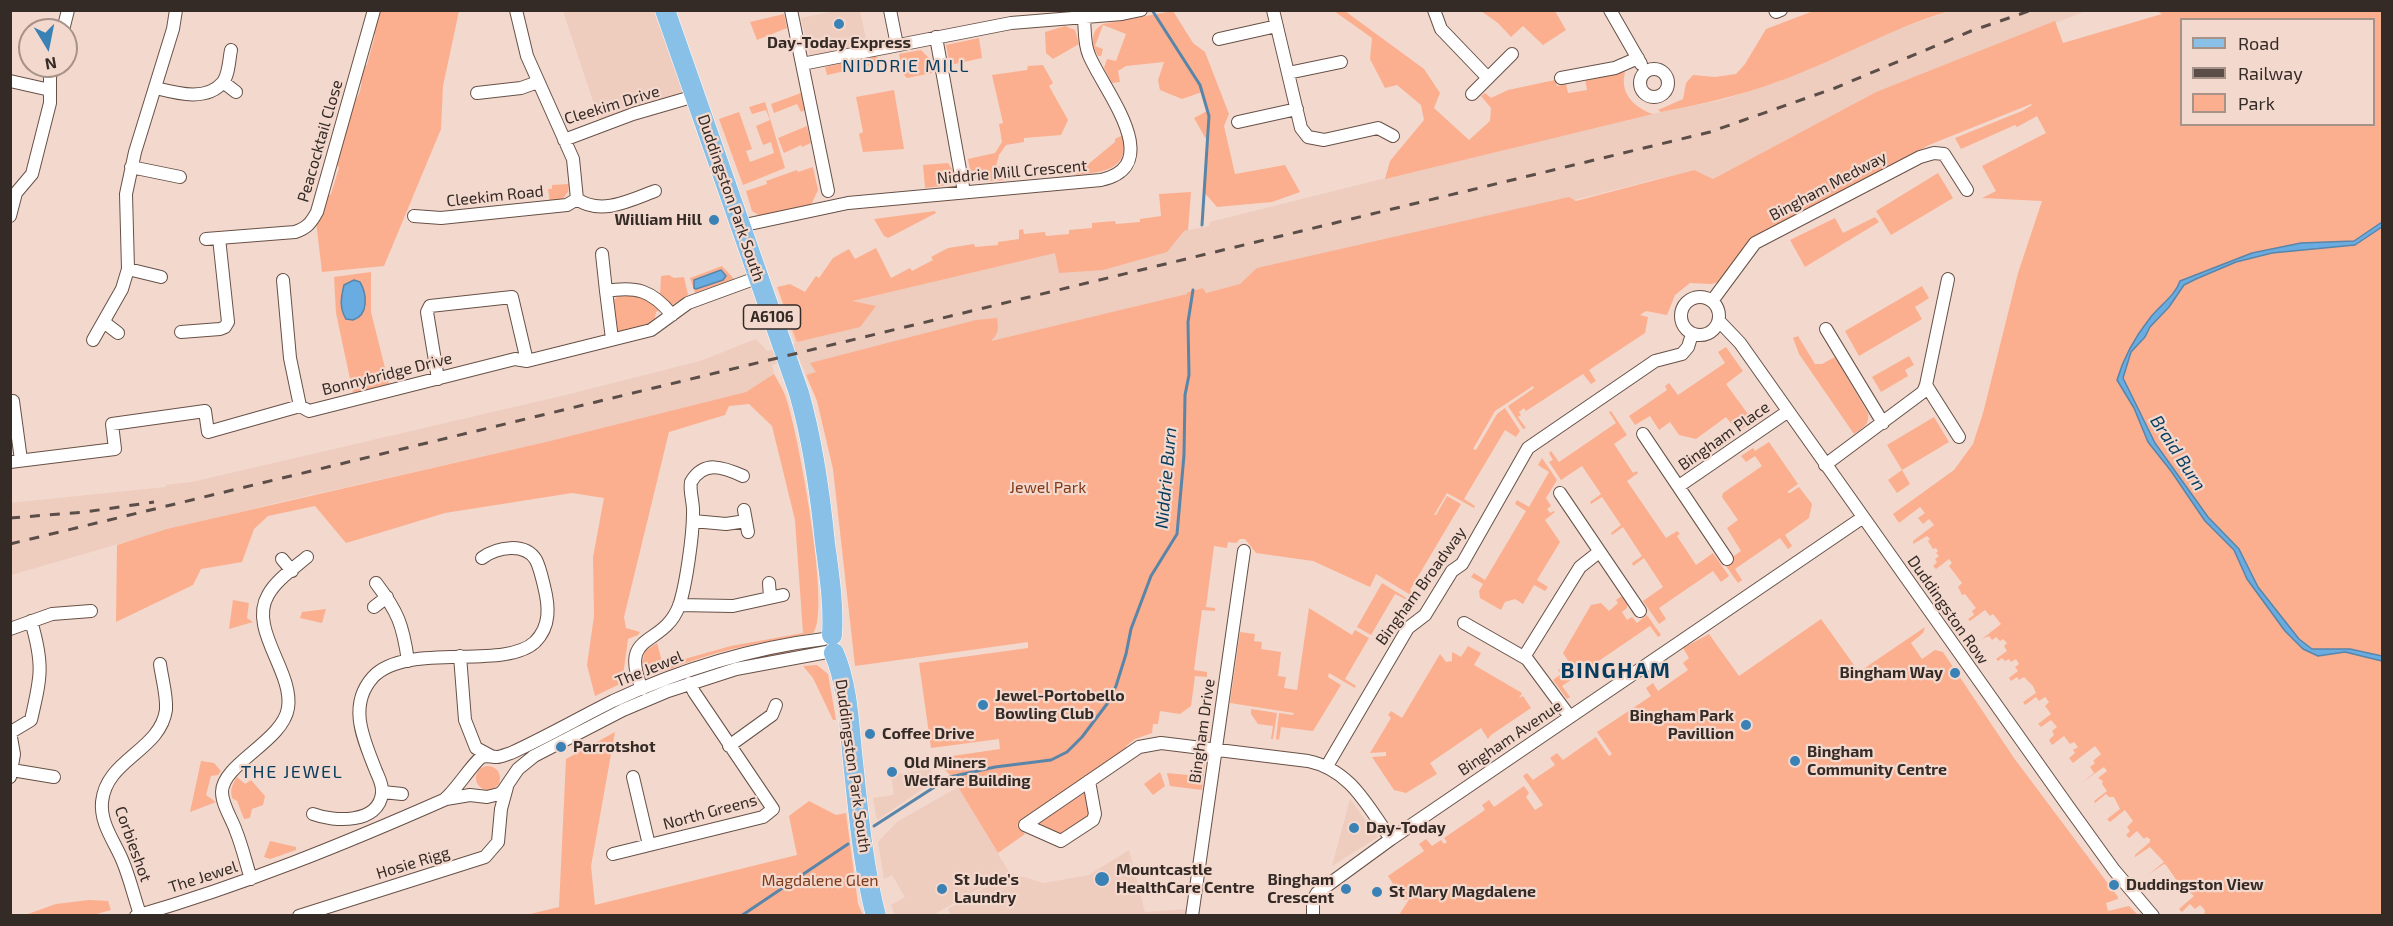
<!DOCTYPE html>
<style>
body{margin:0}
#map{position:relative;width:2393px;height:926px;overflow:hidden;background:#f3d8cd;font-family:"Exo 2",sans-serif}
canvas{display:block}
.frame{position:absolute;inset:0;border:12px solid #342a26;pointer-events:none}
.legend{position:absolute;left:2180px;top:18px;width:195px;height:108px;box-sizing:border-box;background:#f3d8cd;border:2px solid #a7928a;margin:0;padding:8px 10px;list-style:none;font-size:18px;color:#342a26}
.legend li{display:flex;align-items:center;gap:12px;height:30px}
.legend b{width:30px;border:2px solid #a7928a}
.north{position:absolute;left:18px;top:18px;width:60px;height:60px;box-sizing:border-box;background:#f3d8cd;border:2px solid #a7928a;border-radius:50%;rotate:170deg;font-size:16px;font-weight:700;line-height:24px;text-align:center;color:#342a26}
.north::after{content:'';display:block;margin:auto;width:21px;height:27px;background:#3a81b6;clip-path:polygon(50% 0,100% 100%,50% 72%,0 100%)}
</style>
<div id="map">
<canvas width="2393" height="926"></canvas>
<div class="frame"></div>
<ul class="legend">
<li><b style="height:8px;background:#89c0e8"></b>Road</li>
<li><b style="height:8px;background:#5b4d48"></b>Railway</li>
<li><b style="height:16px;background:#fbaf8f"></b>Park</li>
</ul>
<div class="north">N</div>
</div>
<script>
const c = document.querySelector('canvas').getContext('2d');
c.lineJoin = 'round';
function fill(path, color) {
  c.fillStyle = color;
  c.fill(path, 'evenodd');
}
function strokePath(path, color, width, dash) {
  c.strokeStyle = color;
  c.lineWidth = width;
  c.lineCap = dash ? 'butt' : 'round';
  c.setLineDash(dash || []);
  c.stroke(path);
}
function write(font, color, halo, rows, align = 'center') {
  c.font = font + ' "Exo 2",sans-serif';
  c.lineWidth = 4.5;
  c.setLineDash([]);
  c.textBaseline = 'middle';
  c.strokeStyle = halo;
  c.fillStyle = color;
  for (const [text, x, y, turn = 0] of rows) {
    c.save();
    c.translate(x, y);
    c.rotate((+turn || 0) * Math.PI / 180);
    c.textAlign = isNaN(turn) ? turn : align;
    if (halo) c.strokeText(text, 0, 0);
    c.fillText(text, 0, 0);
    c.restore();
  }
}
fill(new Path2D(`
 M563,11H659L688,93L600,122Z
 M835,11H860L868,48L811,60L801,18Z
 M1950,11H2086L1876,92L1713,179L1693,170L1205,293L1203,288L1187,291L1188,294L898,363L828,370L806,375L799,358L772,365L774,374L746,392L550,441L276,503L167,530L11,575L10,503L166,487V485L192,482L566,395L700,361L756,339L767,351L772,350L795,344L788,318L822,308L1068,249L1100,248L1209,226L1210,222L1490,152L1661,112L1722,100L1778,82L1892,31Z
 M931,769L933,782L877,820L873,798L894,795L891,775Z
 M958,787L1009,872L933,915H895L891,905L905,897L892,875L884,879L878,842L897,822Z
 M1350,799L1378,837L1332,866Z
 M1129,850L1145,912L1188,909L1187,916H951L948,909L1010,873L1044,883L1089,875Z`), '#eeccbe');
fill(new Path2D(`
 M1816,10L1950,11C1890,28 1836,61 1777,82C1739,96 1701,104 1661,112L1658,110L1683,99L1686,83L1693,75L1715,77L1736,74L1745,64L1766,29Z
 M379,11H459L443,86L441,129L384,266L322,272L316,221L326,197L331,194L339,168L336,162L354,101C364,92 360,78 364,66L367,65L375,35L373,29Z
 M1173,11L1193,43L1205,52L1229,114L1224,126L1235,174L1285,165L1300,192L1272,202L1217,207L1203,191L1207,141L1194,118L1209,110L1202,92L1182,99L1160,90L1158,80L1164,62L1126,66L1118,71L1120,82L1112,83L1104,68L1107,59L1116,61L1126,34L1103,25L1095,46L1103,49L1101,56H1098C1091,44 1090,31 1103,24Z
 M1334,11H1345L1424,69L1440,93L1434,108L1469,140L1490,121L1491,108L1481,96L1485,93L1491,98L1508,90L1555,80L1557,86L1566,84L1568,93L1587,90L1585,79L1625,69C1625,74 1623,79 1624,84C1625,99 1640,110 1653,114L1385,179L1390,161L1424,120L1421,105L1397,85L1385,88L1370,59L1372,38Z
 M1481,11H1555L1566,30L1543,45L1523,26L1511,37L1498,23Z
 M2157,11H2382V915H2204L2205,910L2200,905L2195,909L2190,904L2182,912L2179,909L2194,896L2185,888V884L2180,880L2166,892L2177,881L2166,865L2164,864L2149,874L2164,862L2150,847L2135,857V855L2150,842V839L2146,837L2144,839L2137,831L2129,838L2126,835L2130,831L2127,827L2133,821L2125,810L2110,822L2107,819L2120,809L2114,797H2109L2106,794L2095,803L2094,801L2107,791L2102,784L2103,781L2098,778L2107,771L2104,767L2081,783L2094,773L2090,767L2095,763L2093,761L2101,754L2095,746L2073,763L2069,758L2075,753L2073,750L2078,747L2074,742L2070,744L2064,736L2052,745L2049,740L2054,735L2052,731L2057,727L2051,720L2041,727L2038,724L2051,714L2045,706L2049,702L2045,697L2039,701L2036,697L2025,705L2023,702L2036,693L2033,686L2024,677L2019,680L2017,677L2011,681L2009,678L2018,671L2015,667L2019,664L2016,659L2011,662L2009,659L2005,661L2002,658L1998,661L1996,659L2007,651L2004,646L2007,643L2003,639L2000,641L1996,637L1992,640L1989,636L1982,639L2001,624L1993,614L1990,616L1985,610L1970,621L1968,619L1974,615L1972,611L1976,608L1965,594L1962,595L1958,587L1962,583L1949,566L1952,563L1949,559L1936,569L1933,566L1937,562L1935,559L1939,556L1936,553L1938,551L1936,548L1933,549L1928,541L1930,539L1927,536L1913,544V541L1934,525L1929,519L1923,524L1918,518L1925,513L1920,507L1899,523L1893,514L1954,470L1973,444L1983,413L2018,273L2042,201L1982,198L1996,191L1982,166L2046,133L2037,116L2017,127L2015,125L1961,149L1955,138L2022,111L2032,105L2031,104L1929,145L1748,241L1720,282L1711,284L1690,283L1675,295L1667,315L1646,311L1640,315L1648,317L1645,333L1589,370L1596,381L1591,384L1583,374L1526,411L1524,408L1519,412L1521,415L1518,417L1526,428L1523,429L1508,406L1534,388L1533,386L1495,411L1473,449L1476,450L1497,414L1505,408L1520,431L1516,437L1505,430L1464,499L1475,506L1474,508L1447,493L1434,515H1436L1447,496L1461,504L1410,590L1421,597L1419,600L1376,574L1370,587L1313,561L1256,553L1245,539H1240L1236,543L1228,542L1227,548L1214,546L1206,607L1215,608V611L1202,610L1194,670L1207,672V677L1195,676L1191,706L1180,714L1160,711L1158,724H1153L1152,733L1135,739L1126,746L1127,748L1017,825L1025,834L998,853L958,787L963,786L932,759L1000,749L999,739L931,748L919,663L1028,648V642L855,666L833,469L817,401L806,375L816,372L810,363L976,320L997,318C999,330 998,334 991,341L1187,294V292L1203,288L1206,293L1240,284L1257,268L1569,197L1576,201L1694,170L1713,179L1876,92L2055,21L2063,43L2162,14ZM2182,20H2374V124H2182Z
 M784,14L787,28L757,40L750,22Z
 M1065,26L1075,30L1079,44L1053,59L1046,53L1045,32Z
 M979,38L982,58L950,65L946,45Z
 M921,50L929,58L932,73L907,78L903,74L899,54Z
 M877,56L879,64L854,69L852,62Z
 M848,62L850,70L827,75L825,67Z
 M1043,65L1053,83L1049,86L1068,120L1061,135L1024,138V142L1006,145L999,155L996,166L1003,167L1005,180C981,182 972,186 968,159L995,153L1002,142L999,124L1003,123L992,75L1027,70L1028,66Z
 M894,90L904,149L863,152L859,134L863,132L856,97Z
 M801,93L805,110L801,112L797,104L774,113L771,104Z
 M765,102L785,168L743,185L719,119L739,112L752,149L746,151L750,162L774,153L771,142L763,145L756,126L770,120L766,110L752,114L749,107Z
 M807,126L811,143L802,147L801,145L784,153L778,138Z
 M1123,135C1130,171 1102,172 1075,175L1115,142V139Z
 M948,163L954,172L951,183L942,186L925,188L923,165Z
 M813,167L818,190L811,205L760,216L752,211L746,191L767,184L766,181L797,170L798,172Z
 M1938,173L1953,198L1891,235L1876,211Z
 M569,184L568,192L562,200L550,202L548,189H552V185Z
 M1191,192L1188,230L1184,231L1167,252L1103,270L1059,273L1055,253L852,301L876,306L860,327L797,342L777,287L790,284L805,292L816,276L819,278L833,258L849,249L855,259L876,248L891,278L910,268L912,271L933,260L931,257L948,248L974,244L975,247L998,245V242L1019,239V230L1023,229L1024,234L1045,232L1046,236L1069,234V230L1092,228V223L1115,221L1116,224L1140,222V219L1161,216L1159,194Z
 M935,211L936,213L888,238L884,236L874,219Z
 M1875,217L1879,222L1805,267L1790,240L1835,218L1843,233Z
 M722,266L734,279L695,293L690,278Z
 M371,272V312L389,384L353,393L336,313L334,277Z
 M669,275L674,278L684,277L688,295L669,307L660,296L661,276Z
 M1922,286L1929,298L1915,307L1922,319L1859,356L1845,331Z
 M637,294L646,296L660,309L656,312L654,323L615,334L610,304L619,295Z
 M1798,336L1815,364H1822L1835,357L1868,413C1870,424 1863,428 1854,434L1799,354L1793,338Z
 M1726,347L1743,371L1726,384L1753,421L1740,430L1737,426L1734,427L1726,417L1696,439L1679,435L1670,422L1659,430L1650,416L1635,425L1629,416L1667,390L1665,386L1669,383L1678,395L1725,363L1718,352Z
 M1909,356L1914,365L1905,370L1908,376L1881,392L1872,377Z
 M774,374C778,381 782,388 785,395C797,426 832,613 813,633C770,641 727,648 686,663C673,667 658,677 646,671L642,664L645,651L657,643L663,665L731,646L803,633L795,520L772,426L749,404L729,406L725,415L669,432L624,617L626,628L640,632L638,635L628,639L622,683L595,696L587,665L594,616L593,557L604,498L572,493L445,513L346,543L315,506L268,516L254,529L242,562L201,569L193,585L116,622L117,545L167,529L550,441L746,392Z
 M1611,411L1627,435L1614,444L1633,473L1637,471L1638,473L1627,481L1666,538L1677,531L1680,534L1677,536L1696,565L1713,553L1729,576L1721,582L1713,571L1659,608L1666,619L1659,624L1643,601L1663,587L1644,558L1633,566L1632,563L1642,556L1623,527L1612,535L1611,533L1621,525L1602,497L1591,504L1590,502L1601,494L1582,466L1561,480L1549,462L1553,460L1549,453L1551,451L1559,462L1616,423L1609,412Z
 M1934,417L1949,442L1902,470L1910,484L1897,493L1888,480L1902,470L1887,445Z
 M1769,442L1798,484L1787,492L1790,493L1799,487L1812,504L1809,518L1785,535L1792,546L1788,549L1780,538L1735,569L1742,580L1738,583L1724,563L1741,551L1728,530L1727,528L1738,520L1722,497L1723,493L1762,466L1755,456L1746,462L1741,456L1753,448L1755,451Z
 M1542,458L1557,480L1546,498L1551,506L1547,509L1550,513L1554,511L1555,512L1545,520L1560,542L1537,580L1548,587L1545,591L1534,585L1523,604L1515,599L1505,602L1501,610L1480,598L1479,591L1483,584L1471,577L1474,573L1485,580L1526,511L1515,504L1517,500L1529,507L1549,472L1538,465Z
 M1382,583L1408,599L1407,600L1395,594L1371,635L1357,627Z
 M1622,596L1627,604V608L1622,612L1627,620L1632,617L1637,623L1647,615L1661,635L1658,637L1650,626L1562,686L1570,697L1567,699L1553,680L1561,674L1558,670L1569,662L1563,653L1591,605L1601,603L1609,611L1618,603L1616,600Z
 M233,600L249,603L247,618L253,622L229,629Z
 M1309,608L1352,635L1355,630L1369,638L1345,679L1356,686L1355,688L1329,673L1328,677L1341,685L1313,731L1281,727L1279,740L1276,739L1279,713L1293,715L1294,713L1230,703L1240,632L1255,634L1254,641L1262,642L1261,649L1281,652L1278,676L1286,677L1284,688L1297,690Z
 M326,609L322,623L300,618L302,612Z
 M1821,619L1859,672L1925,627L1923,633L1911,643L1922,659L1935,650L1943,652L2014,758L2118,897V899L2106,903L2108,911L2129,906L2138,915H1399L1410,898L1404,900L1388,876L1424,851L1419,844L1426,839L1432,846L1441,840L1444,844L1447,842L1444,838L1485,810L1482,805L1489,800L1494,807L1524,786L1529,793L1526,797L1535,810L1543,805L1523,776L1527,773L1533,780L1555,765L1550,758L1557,753L1563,760L1596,737L1609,756L1612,754L1597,732L1651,696L1646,688L1653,683L1658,691L1688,670L1683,663L1689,658L1683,648L1709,634L1739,676Z
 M1468,646L1481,653L1474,665L1522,693L1519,698L1523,696L1531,708L1491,735L1488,739L1481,728L1430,763L1437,774L1406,793L1394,790L1372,757L1386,756V752L1370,753L1391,718L1388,715L1391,711L1402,718L1440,654L1446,662L1452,661V652L1461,657Z
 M793,650L794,653L592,722L590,719C655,686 721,663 793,650Z
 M817,665L828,674L836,720H833L813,678L803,666Z
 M1251,709L1277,713L1273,739H1271L1273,726L1258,724L1251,714Z
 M615,732L591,866L595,905L797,855L789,816L809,801L836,815L846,813L858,904L863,915H526L559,907L566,759Z
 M201,761L214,763L221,771L218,775L211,776L206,795L216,802L190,812Z
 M1197,763L1205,764L1202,790L1170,786L1167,773L1198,776L1199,772H1196Z
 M476 778a12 12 0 1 1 24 0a12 12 0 1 1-24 0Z
 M1160,772L1165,786L1153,795L1144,784Z
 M237,777L245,784L251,780L265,796L263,805L252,809L250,818L244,819L237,801L232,798C230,789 232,785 237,777Z
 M1086,792L1089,817L1061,835L1038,824Z
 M270,841L296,847V850L270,859L264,857Z
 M89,900L108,901L111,910L93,915H25L56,904Z`), '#fbaf8f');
const water = new Path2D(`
 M2382,222V227L2355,245L2272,253L2236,262L2196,279L2184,285L2169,307L2150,327L2145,337L2131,352L2123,378L2155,443L2208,517L2239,549L2258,587L2299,639L2312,649H2350L2382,656V661L2345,652L2318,656L2303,649L2285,631L2247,579L2234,550L2205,521L2171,471L2148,442L2134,408L2117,380C2124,356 2135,337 2150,318C2160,305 2175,296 2180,281L2252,253L2301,243L2354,241Z
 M721,270L726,276L723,280L696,289L694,288V280Z
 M354,280L360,282C367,294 369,315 353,320L346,319C339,307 341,298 344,285Z`);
fill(water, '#69ace1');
strokePath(water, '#5985a9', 1.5);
strokePath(new Path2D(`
 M1152,10L1200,85L1209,116L1202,225
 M874,826L950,777L995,767L1051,760L1067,752L1082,737L1107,704L1116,686L1126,654L1131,629L1151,576L1177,534L1184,455L1185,395L1189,375L1188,322L1193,290
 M741,916L848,844`), '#5985a9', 3);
const street = new Path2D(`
 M791,10L828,191
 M890,10L897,45
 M1273,10L1301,128L1308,137L1324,140L1378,128L1393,136
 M1434,10L1441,29L1488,78L1472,94
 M1610,10L1641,64
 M1775,10L1776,12L1781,10
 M63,30L68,10
 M936,37L964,192
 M1219,39L1277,26
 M802,64L1011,23L1122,14L1141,10
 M1640 83a14 14 0 1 1 28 0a14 14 0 1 1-28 0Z
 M1288,73L1341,62
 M1488,78L1512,54
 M1561,78L1615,68L1638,58
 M10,81L50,90
 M223,82L236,92
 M156,88C176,93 207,102 223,82C229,74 229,60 231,50
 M477,93L521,88L538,82
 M1238,122L1297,109
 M564,140L633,114L695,96
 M131,167L180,177
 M577,199C601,216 631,200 655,191
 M10,216L16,193L32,174L50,103V77L53,66
 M414,216L441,218L567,205L577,199L573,159L527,56L516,10
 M740,226L848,203L1101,180C1168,165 1102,88 1089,55C1084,44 1085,30 1084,18
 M206,239L295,232C307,228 311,223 317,212L374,10
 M602,254L606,291
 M128,269L161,277
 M283,280L290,358L300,406
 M1681 316a19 19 0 1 1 38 0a19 19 0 1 1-38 0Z
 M1712,301L1755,243L1920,157L1934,153L1944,154L1967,190
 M1719,321L1740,343L2070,809L2114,870L2153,916
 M105,323L118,333
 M1826,329L1883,423
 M181,332L220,329L225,327L228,322L219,238
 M612,339L606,291C636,286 652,290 672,315
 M93,340L122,289L128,269L126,194L135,152L173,29L176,10
 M438,379L427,312L430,306L512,297L527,361
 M1926,385L1959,437
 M13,401L21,460
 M1643,434L1727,559
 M10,462L115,449L112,424L205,411L208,432L300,406L309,411L515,359L527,361L651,330L688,303L759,277
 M1825,465L1923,392L1926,385L1948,279
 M1679,486L1787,412
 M1560,493L1640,611
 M744,510L748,532
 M693,521L726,524L746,521
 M282,559L292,571
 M376,583C398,612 403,625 408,661
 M769,583L770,597
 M679,605L733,606L783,595
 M374,607L387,597
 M1464,623L1527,659L1570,717
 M10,629L52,614L91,611
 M460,656L465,720L476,748L491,756
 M1524,657L1580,567L1599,552
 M642,689C618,631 663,648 679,606C686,586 693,535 693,514C694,503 689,492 691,482C704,460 723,467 743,476
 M10,732L14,754L10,777
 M11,732L31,720C41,677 44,665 31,621
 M729,746L772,715L776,705
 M1327,766L1408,628L1425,615L1452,571L1462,564L1528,448L1655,361L1682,354L1688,347L1692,334
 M12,770L54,777
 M633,777L649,845
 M1089,781L1095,814L1093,820L1061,841L1025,825L1139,747L1161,743L1308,761C1351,770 1367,806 1391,839
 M383,792L402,794
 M446,798C456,790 475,760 482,757C487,755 491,757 497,757C501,757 507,754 511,753C546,737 579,718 613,701C680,670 751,648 824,639
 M313,814C334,822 379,824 382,793C383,785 379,778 376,771C364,740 347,706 373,677C407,641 504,671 535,642C551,626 549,606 544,586C542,578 540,568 536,560C525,542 497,547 482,558
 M613,854L763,817L773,809L694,692L690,683
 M251,879C246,863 242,846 236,831C232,819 222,805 222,792C222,764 283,741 288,708C294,672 248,629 268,595C276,580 294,568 307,557
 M140,914C134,897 130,879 123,862C115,842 100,824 102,802C106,759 160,751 166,710C167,695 162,679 160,664
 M136,916C243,885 344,844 446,799L470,795L487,797L499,794L503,791L518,769L534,756L623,710L668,691L736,669L827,652
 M299,916L485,857L498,842L501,809L507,787
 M1192,916L1244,551
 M1313,916V900L1317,893L1391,839L1862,518`);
const primary = new Path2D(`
 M665,10L799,393C813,442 820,492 825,543C829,573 834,604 832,635
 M834,653C847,683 849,720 852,752C858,807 862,862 876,916`);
strokePath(street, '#675147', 14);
strokePath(primary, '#fff', 21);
strokePath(street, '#fff', 12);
strokePath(primary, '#89c0e8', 20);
strokePath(new Path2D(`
 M10,518L85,512L154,502
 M10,544L1710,132L1835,88L1971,31L2032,10`), '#5b4d48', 3, [10, 10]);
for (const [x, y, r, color] of [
 [839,24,6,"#3a81b6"],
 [714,220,6,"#3a81b6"],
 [1955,673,6,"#3a81b6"],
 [983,705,6,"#3a81b6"],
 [1746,725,6,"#3a81b6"],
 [870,734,6,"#3a81b6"],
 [561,747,6,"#3a81b6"],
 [1795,761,6,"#3a81b6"],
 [892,772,6,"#3a81b6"],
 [1354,828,6,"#3a81b6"],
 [1102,879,8,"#3a81b6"],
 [2114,885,6,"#3a81b6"],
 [942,889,6,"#3a81b6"],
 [1346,889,6,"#3a81b6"],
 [1377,892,6,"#3a81b6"]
]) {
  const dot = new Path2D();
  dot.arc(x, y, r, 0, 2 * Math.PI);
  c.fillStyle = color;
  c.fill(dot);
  strokePath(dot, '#f3d8cd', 2);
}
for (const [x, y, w] of [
 [772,317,57]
]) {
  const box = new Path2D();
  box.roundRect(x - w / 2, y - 12, w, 24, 4.5);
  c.fillStyle = '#f3d8cd';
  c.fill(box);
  strokePath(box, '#342a26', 1.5);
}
write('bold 15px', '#342a26', null, [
 ["A6106",772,317]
]);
write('bold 16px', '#342a26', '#f3d8cd', [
 ["Day-Today Express",839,43,"center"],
 ["William Hill",702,220,"right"],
 ["Bingham Way",1943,673,"right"],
 ["Jewel-Portobello",995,696],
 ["Bowling Club",995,714],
 ["Bingham Park",1734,716,"right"],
 ["Pavillion",1734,734,"right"],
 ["Coffee Drive",882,734],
 ["Parrotshot",573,747],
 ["Bingham",1807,752],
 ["Community Centre",1807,770],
 ["Old Miners",904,763],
 ["Welfare Building",904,781],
 ["Day-Today",1366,828],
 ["Mountcastle",1116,870],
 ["HealthCare Centre",1116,888],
 ["St Jude's",954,880],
 ["Laundry",954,898],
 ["Bingham",1334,880,"right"],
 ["Crescent",1334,898,"right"],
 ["Duddingston View",2126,885],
 ["St Mary Magdalene",1389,892]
], 'left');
write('16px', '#342a26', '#f3d8cd', [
 ["Cleekim Drive",612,105,-17],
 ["Peacocktail Close",320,141,-74],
 ["Niddrie Mill Crescent",1012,172,-5],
 ["Bingham Medway",1828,186,-28],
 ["Cleekim Road",495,196,-6],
 ["Duddingston Park South",731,198,71],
 ["Bonnybridge Drive",387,374,-14],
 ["Bingham Place",1724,436,-35],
 ["Bingham Broadway",1421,586,-54],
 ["Duddingston Row",1948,610,55],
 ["The Jewel",649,669,-22],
 ["Bingham Drive",1202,731,-82],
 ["Bingham Avenue",1510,738,-34],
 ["Duddingston Park South",853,766,82],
 ["North Greens",710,812,-15],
 ["Corbieshot",133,844,70],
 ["Hosie Rigg",413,863,-17],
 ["The Jewel",203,877,-18]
]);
write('16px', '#803a19', '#f3d8cd', [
 ["Jewel Park",1048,488],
 ["Magdalene Glen",820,881]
]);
c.letterSpacing = '1.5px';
write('18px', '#063c5f', '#f3d8cd', [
 ["NIDDRIE MILL",906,66],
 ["THE JEWEL",292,772]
]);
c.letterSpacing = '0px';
write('italic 18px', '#063d5f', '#f3d8cd', [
 ["Braid Burn",2178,453,57],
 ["Niddrie Burn",1166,478,-85]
]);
c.letterSpacing = '1.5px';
write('bold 22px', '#063c5f', '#f3d8cd', [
 ["BINGHAM",1616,671]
]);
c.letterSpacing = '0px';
</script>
